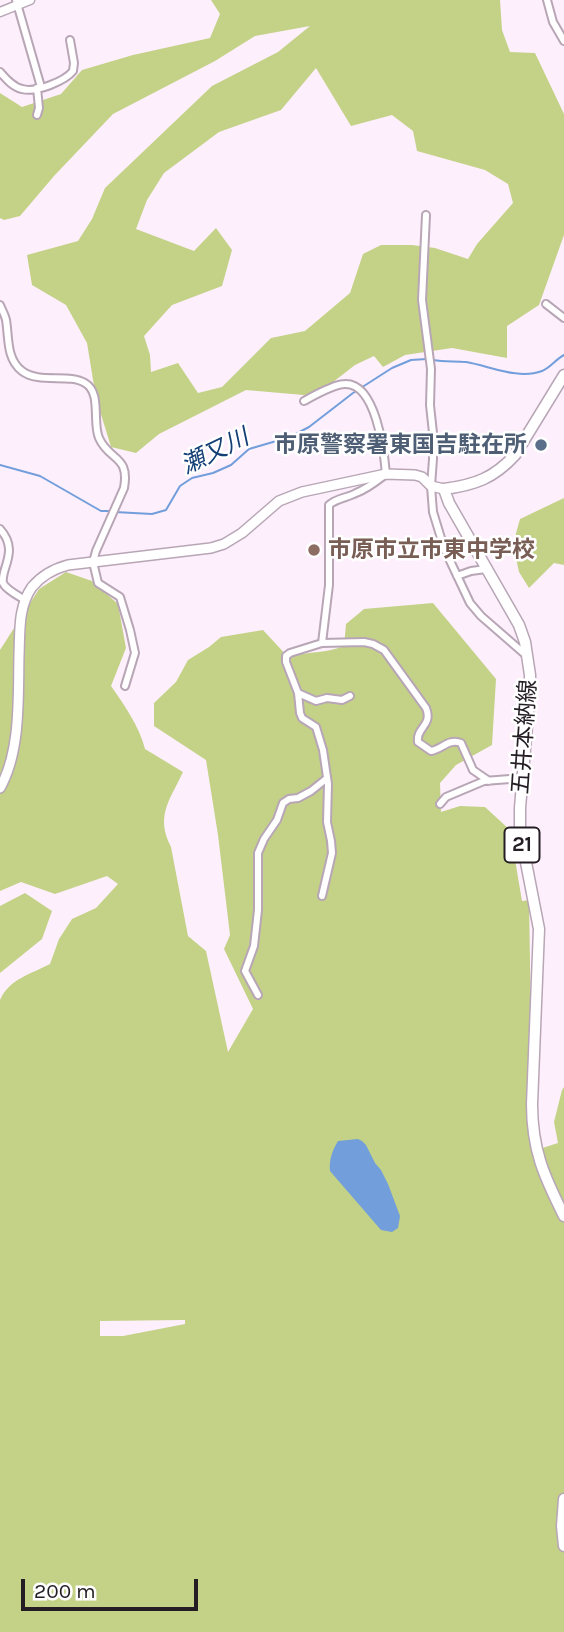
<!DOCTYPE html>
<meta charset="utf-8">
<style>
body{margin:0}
#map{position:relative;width:564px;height:1632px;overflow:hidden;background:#feeffc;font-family:Karla,sans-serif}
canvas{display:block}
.scale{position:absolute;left:21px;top:1579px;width:177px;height:32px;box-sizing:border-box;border:4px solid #241d23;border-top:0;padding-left:9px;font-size:21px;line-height:24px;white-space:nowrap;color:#241d23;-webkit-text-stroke:5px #fff;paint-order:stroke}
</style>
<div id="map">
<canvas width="564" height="1632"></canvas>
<div class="scale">200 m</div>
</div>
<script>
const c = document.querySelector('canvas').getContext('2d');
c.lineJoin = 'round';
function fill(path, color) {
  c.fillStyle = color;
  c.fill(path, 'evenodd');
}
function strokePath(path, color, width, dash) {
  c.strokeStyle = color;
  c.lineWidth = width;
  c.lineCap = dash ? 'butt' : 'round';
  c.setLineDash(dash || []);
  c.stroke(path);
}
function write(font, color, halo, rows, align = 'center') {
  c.font = font + ' Karla,"Noto Sans JP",sans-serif';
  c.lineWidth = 5;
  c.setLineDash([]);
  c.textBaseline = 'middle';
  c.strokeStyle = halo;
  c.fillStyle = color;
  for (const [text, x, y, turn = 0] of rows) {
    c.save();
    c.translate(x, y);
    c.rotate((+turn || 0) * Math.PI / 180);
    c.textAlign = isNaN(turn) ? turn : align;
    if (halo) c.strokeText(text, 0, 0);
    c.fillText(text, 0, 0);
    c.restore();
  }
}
fill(new Path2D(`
 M211,0H500L502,30L510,52L535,53L564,114V235L539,305L507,326V358L452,348L405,355L383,367L374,356L355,365L315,396L246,390L159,434L136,453L111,447L96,398L87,343L66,305L32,285L27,255L78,241L92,219L105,188L212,86L278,52L310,26L255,36L215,61L113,114L54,176L20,216L4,220L0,218V93L22,107L61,94L82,70L133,55L210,38L220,14ZM316,68L351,126L392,115L413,131L417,151L485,170L508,184L513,203L477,244L468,259L435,248L412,245H381L363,254L350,293L305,331L271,338L222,387L198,393L178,363L151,372L150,355L144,336L172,305L222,286L232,250L216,228L194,251L136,229L147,200L164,173L219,132L281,110Z
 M564,498V565L554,563L529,588L519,572L513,544L520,519Z
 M66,572L92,581L118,604L126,648L111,686C125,706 139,726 145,749L183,772C170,800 155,816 171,847L188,936L206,951L228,1052L253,1009L224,949L230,935L218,835L206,760L154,726V703L176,682L188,660L209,647L221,637L263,630L288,657C308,651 324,654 344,646L346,624L364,609L433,603L496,679L492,745L456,765L440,783L441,812L460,806L485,807L510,830L522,901L529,900L533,1151L558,1143L554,1122L562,1090L564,1087V1632H0V1000C9,979 31,974 50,964L59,939L72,919L96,908L118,884L107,876L55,894L21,882L0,891V650L39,589ZM183,1320H185V1324L123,1336H100V1321Z
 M25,893L52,911L42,939L0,973V906Z`), '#c3d287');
fill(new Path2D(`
 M358,1139L362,1141L366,1145L375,1163L381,1170L388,1184L400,1216L398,1228L392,1232L381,1230L330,1171C329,1160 332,1151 338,1141Z`), '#729edb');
strokePath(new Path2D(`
 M433,360C444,362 455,361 466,362C490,366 518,380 542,371C550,368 556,359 564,355
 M0,465L40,476L101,511H109
 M115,512L152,514L166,510L180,486L192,478L213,473L231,465L249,449L290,437L309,427L353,393L392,368L411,360L427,359`), '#729edb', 2);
const minor = new Path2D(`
 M16,0L41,87
 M547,0L553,22L564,41
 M0,72C6,79 13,87 22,89C36,93 65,81 73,71L74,63L70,40
 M37,115L39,108L37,88
 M426,215L422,300L431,369L430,405L433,433V459L431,486L433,512L444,548L470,603L481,616L527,656
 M546,304L564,318
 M0,305C2,310 5,315 6,320C9,337 6,359 22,371C39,384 69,373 85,383C102,393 92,422 99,438C109,461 130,455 124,488L96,551L93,562L98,583L120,597L130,630L135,653L125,686
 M304,401C313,396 334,384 345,384C376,383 384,451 386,474C377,481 367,489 356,493C347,498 337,498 329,505V585L322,643
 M0,529C20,551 0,569 3,583C6,590 19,596 25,600
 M457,576L471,571L486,569
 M298,693L316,701L327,698L342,700L350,696
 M440,804L446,797L484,781L523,778
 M322,896L332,853L331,841L327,822L328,784L323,750L316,727L302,718L300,713L298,693L286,662V656L290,653L322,643L364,642L373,644L384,650L426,708C433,726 416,727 418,742L431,751C442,749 449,738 461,743L473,770L489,781
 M258,995L245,971L254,946L258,910V853L264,839L277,820L283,803L289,799L298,798L311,791L326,779`);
const tertiary = new Path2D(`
 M0,12L30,0`);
const secondary = new Path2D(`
 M0,788C21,751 18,697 19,655C20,632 18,607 32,587C42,575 53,569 68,565L211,548L224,544L242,533L279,501L302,492L386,474L415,475L422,477L431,486L444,489`);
const primary = new Path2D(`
 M564,375L515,455C494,478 475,485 444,489L449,503L519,625L525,642L530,675V690L520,808V828L523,847L539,929L532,1104C532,1150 544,1176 564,1216
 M564,1499L562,1526L564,1546`);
strokePath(minor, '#b8a6b6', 10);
strokePath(tertiary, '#b8a6b6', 11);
strokePath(secondary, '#b8a6b6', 12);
strokePath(primary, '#b8a6b6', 13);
strokePath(minor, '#fff', 6);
strokePath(tertiary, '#fff', 8);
strokePath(secondary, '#fff', 9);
strokePath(primary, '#fff', 10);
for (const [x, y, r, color] of [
 [541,445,7,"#5c6f8a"],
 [314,550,7,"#8d6e63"]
]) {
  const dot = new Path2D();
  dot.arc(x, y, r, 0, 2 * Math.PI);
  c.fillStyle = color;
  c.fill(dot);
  strokePath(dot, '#fff', 2.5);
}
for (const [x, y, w] of [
 [522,845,35]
]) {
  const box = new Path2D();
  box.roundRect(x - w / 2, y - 17.5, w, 35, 5);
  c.fillStyle = '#fff';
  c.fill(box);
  strokePath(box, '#241d23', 2);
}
write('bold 21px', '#241d23', null, [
 ["21",522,845]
]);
write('bold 23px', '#4e5e75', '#fff', [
 ["市原警察署東国吉駐在所",527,445]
], 'right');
write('bold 23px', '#785e54', '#fff', [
 ["市原市立市東中学校",328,550]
], 'left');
write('23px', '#241d23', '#fff', [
 ["五井本納線",525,737,-86]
]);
write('italic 24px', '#133f76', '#fff', [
 ["瀬又川",215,452,-26]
]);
</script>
